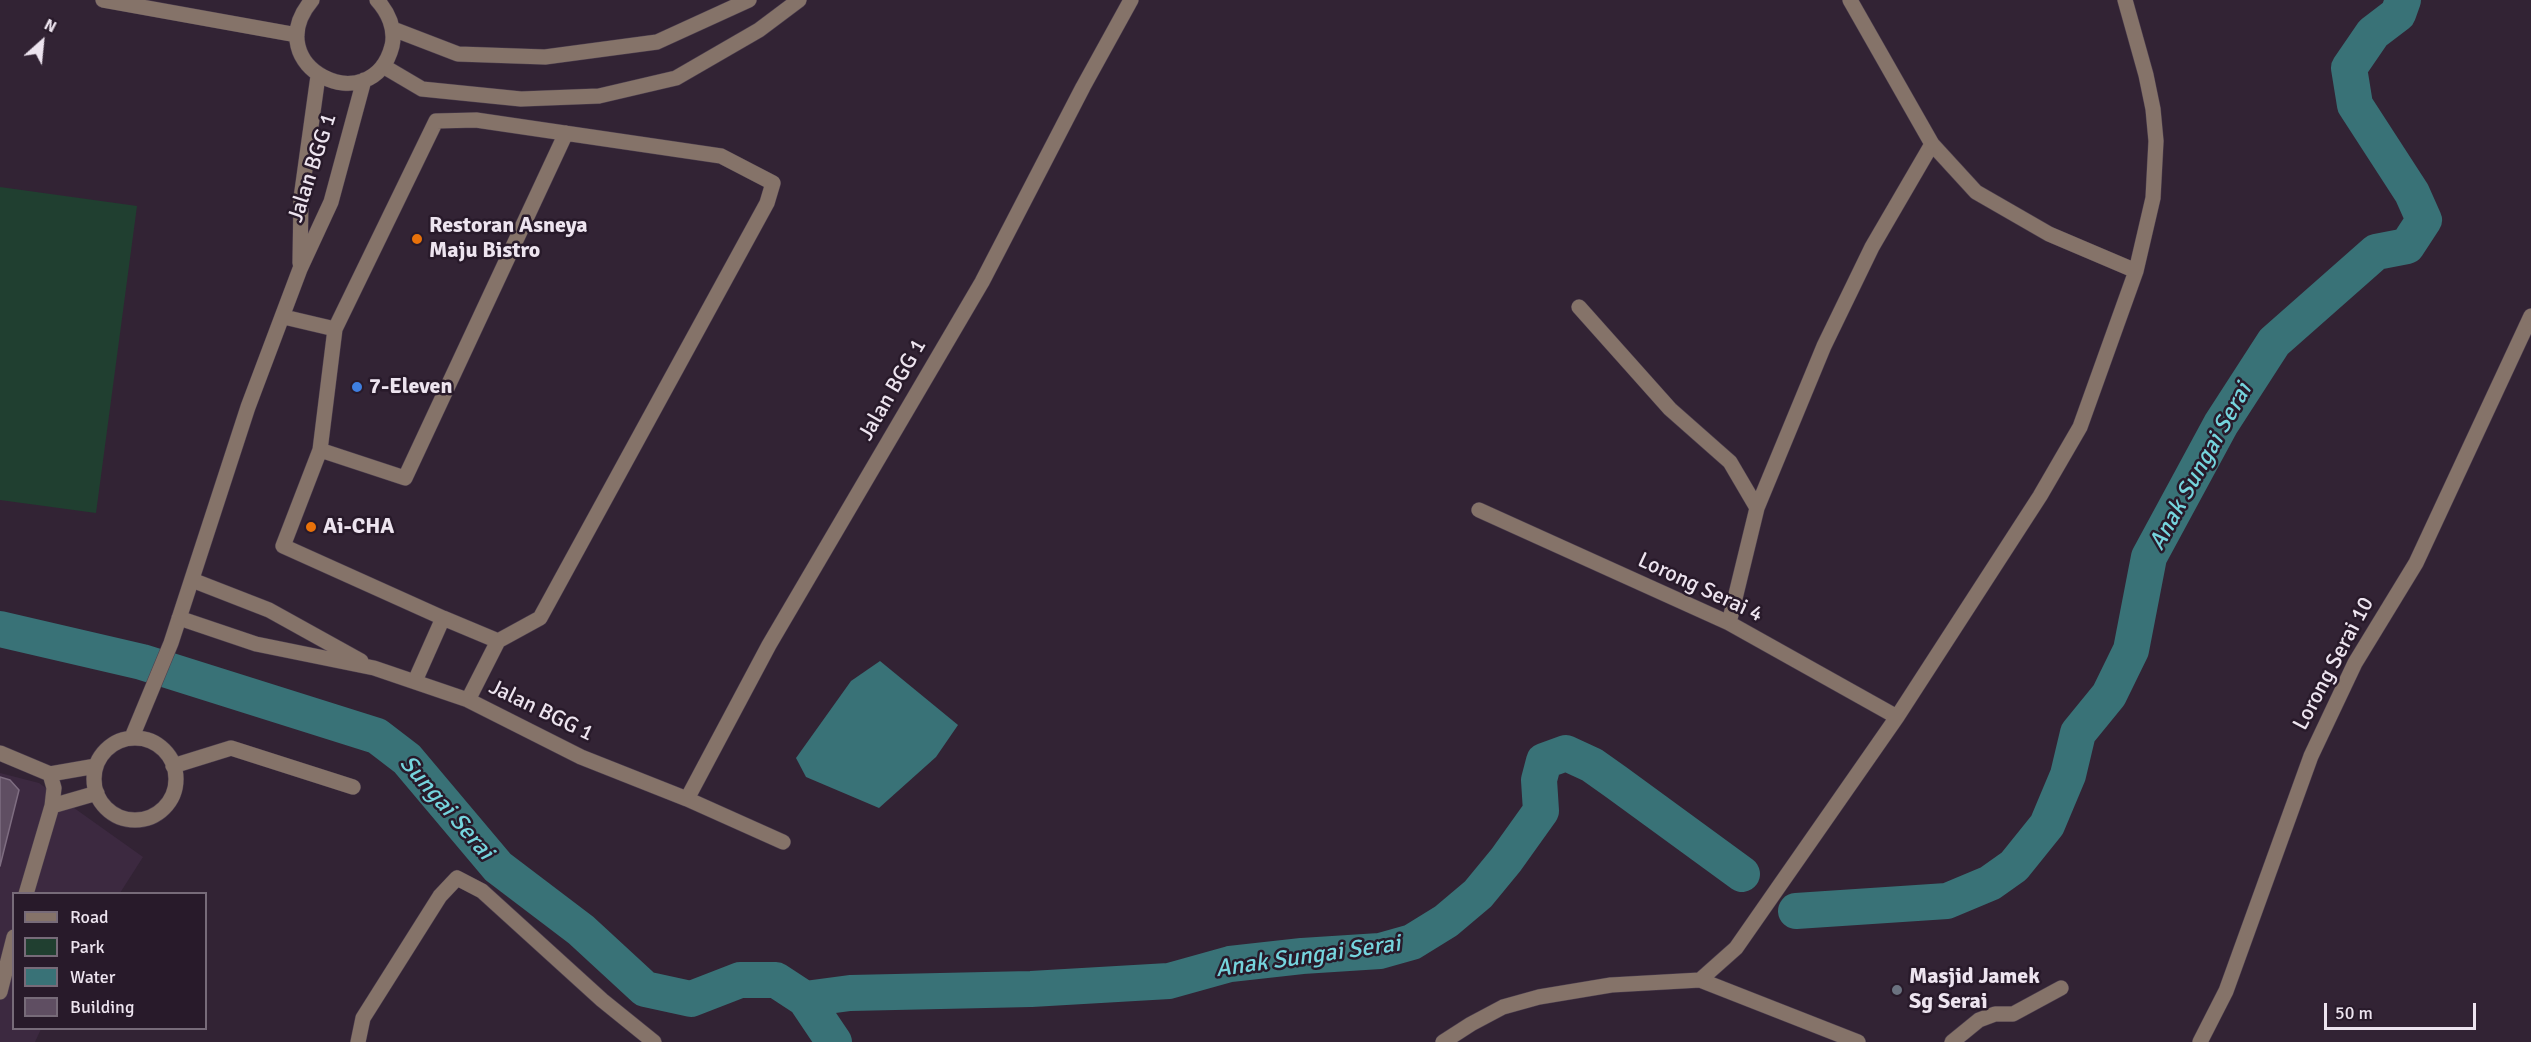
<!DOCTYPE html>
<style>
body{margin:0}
#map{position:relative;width:2531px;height:1042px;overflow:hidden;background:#322334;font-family:Signika,sans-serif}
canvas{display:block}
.legend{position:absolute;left:12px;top:892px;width:195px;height:138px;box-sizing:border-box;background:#281a2a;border:2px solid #776b79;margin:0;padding:8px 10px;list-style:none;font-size:18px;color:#ede4ef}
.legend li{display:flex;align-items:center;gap:12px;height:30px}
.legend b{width:30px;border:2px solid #776b79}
.north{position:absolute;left:12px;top:12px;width:60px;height:60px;-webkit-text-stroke:4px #281a2a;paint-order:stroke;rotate:27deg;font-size:16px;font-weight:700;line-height:24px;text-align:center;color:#ede4ef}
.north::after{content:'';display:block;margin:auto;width:21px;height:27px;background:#ede4ef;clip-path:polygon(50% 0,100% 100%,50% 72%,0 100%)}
.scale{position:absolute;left:2324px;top:1003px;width:152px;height:27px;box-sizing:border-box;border:3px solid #ede4ef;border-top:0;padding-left:8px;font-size:18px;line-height:21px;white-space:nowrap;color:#ede4ef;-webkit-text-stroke:4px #281a2a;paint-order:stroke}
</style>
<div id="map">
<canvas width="2531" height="1042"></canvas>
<ul class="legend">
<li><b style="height:8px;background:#857369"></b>Road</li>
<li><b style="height:16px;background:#203f30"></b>Park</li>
<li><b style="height:16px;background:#397277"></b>Water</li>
<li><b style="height:16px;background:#5f4e62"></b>Building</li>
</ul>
<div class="north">N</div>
<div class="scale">50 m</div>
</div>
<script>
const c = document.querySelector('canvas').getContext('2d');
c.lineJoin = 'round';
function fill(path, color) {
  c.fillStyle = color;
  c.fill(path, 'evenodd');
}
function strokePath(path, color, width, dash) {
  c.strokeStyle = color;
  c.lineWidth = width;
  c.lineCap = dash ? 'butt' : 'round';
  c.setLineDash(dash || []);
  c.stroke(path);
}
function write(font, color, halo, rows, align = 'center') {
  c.font = font + ' Signika,sans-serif';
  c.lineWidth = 5;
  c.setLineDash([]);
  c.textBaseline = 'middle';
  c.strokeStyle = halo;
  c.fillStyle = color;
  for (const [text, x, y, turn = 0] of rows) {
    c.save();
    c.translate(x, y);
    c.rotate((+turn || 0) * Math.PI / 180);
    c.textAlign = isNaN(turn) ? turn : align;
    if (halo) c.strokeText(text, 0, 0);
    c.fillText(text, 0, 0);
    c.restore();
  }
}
fill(new Path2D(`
 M0,773L39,783L143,857L120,893L14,894V1028L41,1029L35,1042H0Z`), '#3c2940');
fill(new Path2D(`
 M0,187L137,206L96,513L0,500Z`), '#203f30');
fill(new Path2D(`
 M880,661L958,725L936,757L879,808L806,777L796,758L851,681Z`), '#397277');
strokePath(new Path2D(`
 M0,629L142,662L377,736L407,759L498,867L581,930L645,989L691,999L740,980H776L805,999L834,1042
 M1796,911L1947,901L1990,883L2014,866L2047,825L2068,775L2078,733L2109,695L2131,650L2149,557L2221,424L2274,342L2376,252L2407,246L2424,220L2412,193L2355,105L2349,68L2373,33L2398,14L2403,0
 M805,999L850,993L1031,989L1169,981L1230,964L1302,956L1380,951L1412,942L1446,921L1478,894L1506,860L1541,811L1539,780L1544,761L1566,753L1592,765L1616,782L1742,874`), '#397277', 36);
const building = new Path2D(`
 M0,777L10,780L19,790L0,866Z`);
fill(building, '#5f4e62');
strokePath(building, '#7e6d81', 1.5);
const minor = new Path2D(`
 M103,0L297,35
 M312,0C256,67 372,123 392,46C396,29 388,12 377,0
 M1850,0L1932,144L1976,192L2049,234L2136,271
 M393,29L458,54L545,57L657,42L749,0
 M383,66L422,89L521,99L599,96L676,78L759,30L799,0
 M300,263L301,198L318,76
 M1579,307L1670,409L1730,462L1757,508
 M284,317L335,329
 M320,450L405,478L566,133
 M1479,510L1729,623L1897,717
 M192,580L269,610L361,661
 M179,618L256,644L374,668L468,700L581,757L687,799L783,842
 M1729,623L1757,508L1824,346L1872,247L1932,144
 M415,681L443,618
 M468,700L498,641L540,618L767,203L773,183L721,156L476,120L436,121L335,329L320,450L283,546L443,618L498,641
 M132,737L171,643L248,407L300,269L331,202L364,80
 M94 779a41 41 0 1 1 82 0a41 41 0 1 1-82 0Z
 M0,753L50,774L96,766
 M173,766L231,748L353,787
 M50,774L54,788L52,806
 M687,799L769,645L982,282L1083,87L1131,0
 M26,894L52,806L97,793
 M1700,980L1858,1042
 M0,992L14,937
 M358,1042L363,1018L440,896L457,878L482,891L602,1000L654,1042
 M1443,1042L1471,1024L1503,1007L1539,997L1611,985L1700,980L1736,948L1897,717L2040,496L2080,427L2136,271L2153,198L2156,141L2153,109L2146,75L2125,0
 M1952,1042L1979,1020L1995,1014H2013L2061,988
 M2200,1042L2226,991L2311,756L2355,663L2416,563L2531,316`);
strokePath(minor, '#4c3e4e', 16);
strokePath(minor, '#857369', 15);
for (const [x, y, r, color] of [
 [417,239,6,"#e8710a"],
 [357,387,6,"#3f7fe0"],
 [311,527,6,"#e8710a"],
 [1897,990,6,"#6b7280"]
]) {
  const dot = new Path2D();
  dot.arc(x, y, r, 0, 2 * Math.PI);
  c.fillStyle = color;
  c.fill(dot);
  strokePath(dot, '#281a2a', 2);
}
write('22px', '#ede4ef', '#281a2a', [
 ["Jalan BGG 1",313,168,-72],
 ["Jalan BGG 1",893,390,-60],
 ["Lorong Serai 4",1700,588,25],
 ["Lorong Serai 10",2334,664,-62],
 ["Jalan BGG 1",541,711,26]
]);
write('bold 22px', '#ede4ef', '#281a2a', [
 ["Restoran Asneya",429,226],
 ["Maju Bistro",429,251],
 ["7-Eleven",369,387],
 ["Ai-CHA",323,527],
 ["Masjid Jamek",1909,977],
 ["Sg Serai",1909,1002]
], 'left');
write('italic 24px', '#75d4dd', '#281a2a', [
 ["Anak Sungai Serai",2201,467,-61],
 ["Sungai Serai",446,808,49],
 ["Anak Sungai Serai",1308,957,-8]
]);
</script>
